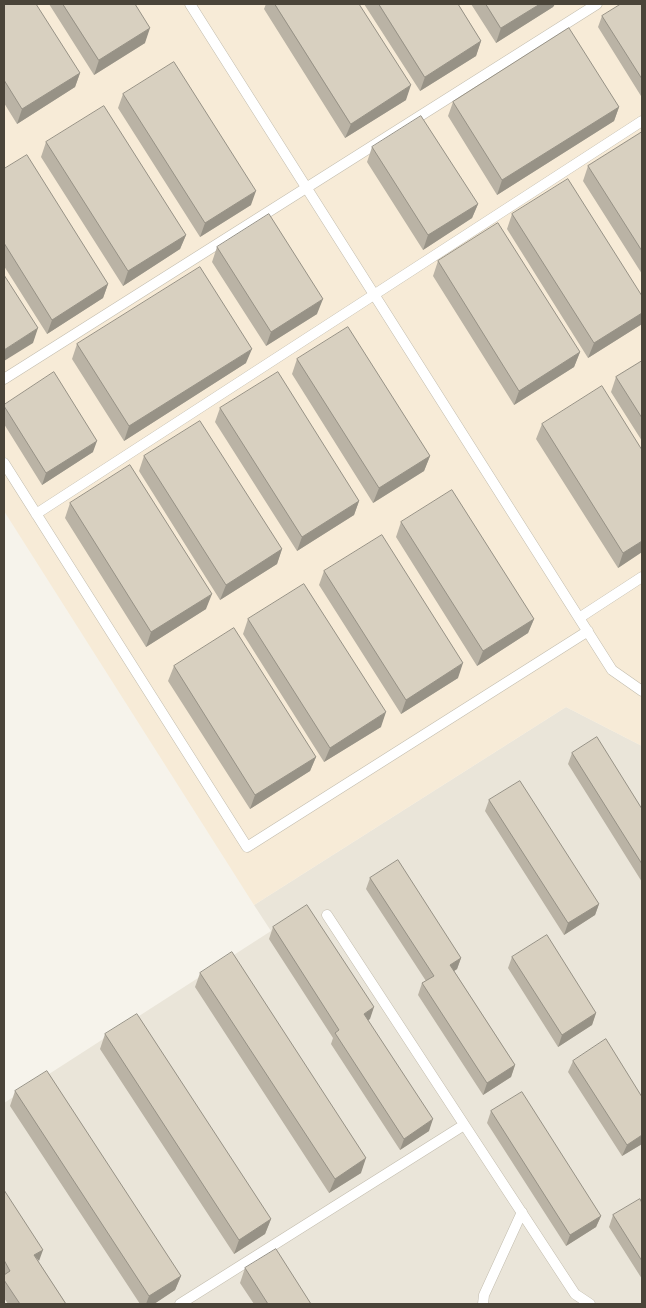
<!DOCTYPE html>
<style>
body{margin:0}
#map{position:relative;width:646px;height:1308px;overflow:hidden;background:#f6f3eb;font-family:"Space Grotesk",sans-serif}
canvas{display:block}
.frame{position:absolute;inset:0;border:5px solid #4a4439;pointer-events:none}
</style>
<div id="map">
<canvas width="646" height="1308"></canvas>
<div class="frame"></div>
</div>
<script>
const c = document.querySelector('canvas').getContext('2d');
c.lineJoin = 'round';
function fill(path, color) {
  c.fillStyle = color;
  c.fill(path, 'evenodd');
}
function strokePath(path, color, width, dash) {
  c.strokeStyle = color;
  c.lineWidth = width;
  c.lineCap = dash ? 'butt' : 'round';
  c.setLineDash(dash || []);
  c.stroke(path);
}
fill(new Path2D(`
 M566,707L642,746V1304H4V1103L271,931L254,905Z`), '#eae5d9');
fill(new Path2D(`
 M4,4H642V746L566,707L254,905L4,511Z`), '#f7ebd7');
const lane = new Path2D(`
 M190,4L612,670L642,691
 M4,379L597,4
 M4,463L247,847L588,631
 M36,514L642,121
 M579,618L642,577
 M327,915L575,1294L590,1304
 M180,1304L464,1125
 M483,1304L484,1295L522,1212`);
strokePath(lane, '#c2bcad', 11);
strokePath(lane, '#fff', 10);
fill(new Path2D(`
 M4,4L80,73L75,87L17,124L4,103Z
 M49,4H135L145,43L94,75Z
 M266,4H359L406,100L345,138L264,9Z
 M364,4H458L481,41L476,56L420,91Z
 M471,4H555L553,7L496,43Z
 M642,4V95L641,96L598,27L602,16Z
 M123,94L251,205L200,237L118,108Z
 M453,102L619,107L614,121L497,195L448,116Z
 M642,132V274L583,181L588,166Z
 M46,142L186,235L180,249L123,286L41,157Z
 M372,147L478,204L472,218L423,250L367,162Z
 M4,169L108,284L103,298L47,334L4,266Z
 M512,214L642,296V324L588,358L507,229Z
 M217,247L317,314L266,346L212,262Z
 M438,261L580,352L574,367L514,405L433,276Z
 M77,344L246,363L124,441L72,359Z
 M297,359L430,456L424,471L373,503L292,374Z
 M642,361V441L611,392L616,377Z
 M4,405L93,452L42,485L4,424Z
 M220,408L359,501L354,515L297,551L215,422Z
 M542,424L642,552L618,568L536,439Z
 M144,456L282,549L277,564L220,600L139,471Z
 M70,503L206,609L146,647L65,518Z
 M401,522L534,619L528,633L477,666L396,537Z
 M324,571L458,678L401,714L319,585Z
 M248,619L381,727L324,762L243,634Z
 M174,666L316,757L310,771L250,809L168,681Z
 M572,753L642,809V882L568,764Z
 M489,800L599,904L595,915L564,935L485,811Z
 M370,878L461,958L457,969L454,971L515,1065L511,1077L483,1095L418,995L422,983L426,981L366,889Z
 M273,927L370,1019L368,1020L429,1131L400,1150L331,1044L333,1038L269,939Z
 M512,957L596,1013L592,1025L558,1047L508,968Z
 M200,973L361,1173L329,1193L195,987Z
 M105,1034L271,1219L265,1234L234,1254L100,1049Z
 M573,1061L642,1144L622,1156L568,1072Z
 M15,1091L181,1276L175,1290L154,1304H140L10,1106Z
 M491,1111L601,1216L596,1227L566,1246L487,1123Z
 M4,1190L38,1261L66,1304H8L4,1298Z
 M642,1203V1279L609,1227L613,1215Z
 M245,1268L311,1304H254L240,1283Z`), '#bab3a5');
fill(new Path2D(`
 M540,4H555L553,7L496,43L501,28Z
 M150,28L145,43L94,75L99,60Z
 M481,41L476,56L420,91L425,77Z
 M80,73L75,87L17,124L22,109Z
 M411,85L406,100L345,138L351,124Z
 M619,107L614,121L497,195L502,180Z
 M256,191L251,205L200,237L205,223Z
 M478,204L472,218L423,250L428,235Z
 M186,235L180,249L123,286L128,271Z
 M108,284L103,298L47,334L52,320Z
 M323,299L317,314L266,346L271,332Z
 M642,313V324L588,358L594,343Z
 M38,328L33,343L4,361V350Z
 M252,349L246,363L124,441L129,426Z
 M580,352L574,367L514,405L519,391Z
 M97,441L93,452L42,485L46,473Z
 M430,456L424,471L373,503L379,488Z
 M359,501L354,515L297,551L302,537Z
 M642,541V552L618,568L623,553Z
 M282,549L277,564L220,600L226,585Z
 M212,594L206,609L146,647L151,632Z
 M534,619L528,633L477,666L483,651Z
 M463,663L458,678L401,714L406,700Z
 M386,712L381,727L324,762L330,748Z
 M316,757L310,771L250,809L255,795Z
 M599,904L595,915L564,935L568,923Z
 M461,958L457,969L445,977L450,965Z
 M374,1007L370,1019L360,1025L364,1014Z
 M596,1013L592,1025L558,1047L562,1035Z
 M515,1065L511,1077L483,1095L487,1083Z
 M433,1119L429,1131L400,1150L404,1139Z
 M642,1135V1144L622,1156L627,1145Z
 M366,1158L361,1173L329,1193L335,1179Z
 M601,1216L596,1227L566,1246L570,1235Z
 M271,1219L265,1234L234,1254L239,1240Z
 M43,1250L39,1261L34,1255Z
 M181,1276L175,1290L154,1304H146L149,1296Z`), '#979286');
const building = new Path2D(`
 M4,4H36L80,73L22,109L4,80Z
 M63,4H135L150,28L99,60Z
 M275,4H359L411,85L351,124Z
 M379,4H458L481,41L425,77Z
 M486,4H540L501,28Z
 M621,4H642V79L602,16Z
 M569,28L619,107L502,180L453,102Z
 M174,62L256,191L205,223L123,94Z
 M104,106L186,235L128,271L46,142Z
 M421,116L478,204L428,235L372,147Z
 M642,132V251L588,166Z
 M27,155L108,284L52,320L4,243V169Z
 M568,179L642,296V313L594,343L512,214Z
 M269,214L323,299L271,332L217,247Z
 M498,223L580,352L519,391L438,261Z
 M200,267L252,349L129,426L77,344Z
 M4,275L38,328L4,350Z
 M348,327L430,456L379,488L297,359Z
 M642,361V418L616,377Z
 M54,372L97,441L46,473L4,406V405Z
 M278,372L359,501L302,537L220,408Z
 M602,386L642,450V541L623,553L542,424Z
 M200,421L282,549L226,585L144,456Z
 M130,465L212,594L151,632L70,503Z
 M452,490L534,619L483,651L401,522Z
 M382,535L463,663L406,700L324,571Z
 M304,584L386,712L330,748L248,619Z
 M234,628L316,757L255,795L174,666Z
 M597,737L642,809V864L572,753Z
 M520,781L599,904L568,923L489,800Z
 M398,860L461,958L450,965L515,1065L487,1083L422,983L434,976L370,878Z
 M307,905L374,1007L364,1014L433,1119L404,1139L335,1033L339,1030L273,927Z
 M547,935L596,1013L562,1035L512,957Z
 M232,952L366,1158L335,1179L200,973Z
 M137,1014L271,1219L239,1240L105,1034Z
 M606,1039L642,1097V1135L627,1145L573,1061Z
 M47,1071L181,1276L149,1296L15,1091Z
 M522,1092L601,1216L570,1235L491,1111Z
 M4,1190L43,1250L34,1255L66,1304H20L4,1280V1275L10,1271L4,1260Z
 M640,1199L642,1203V1261L613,1215Z
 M276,1249L311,1304H268L245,1268Z`);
fill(building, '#d8d0c0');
strokePath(building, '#979286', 1);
</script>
